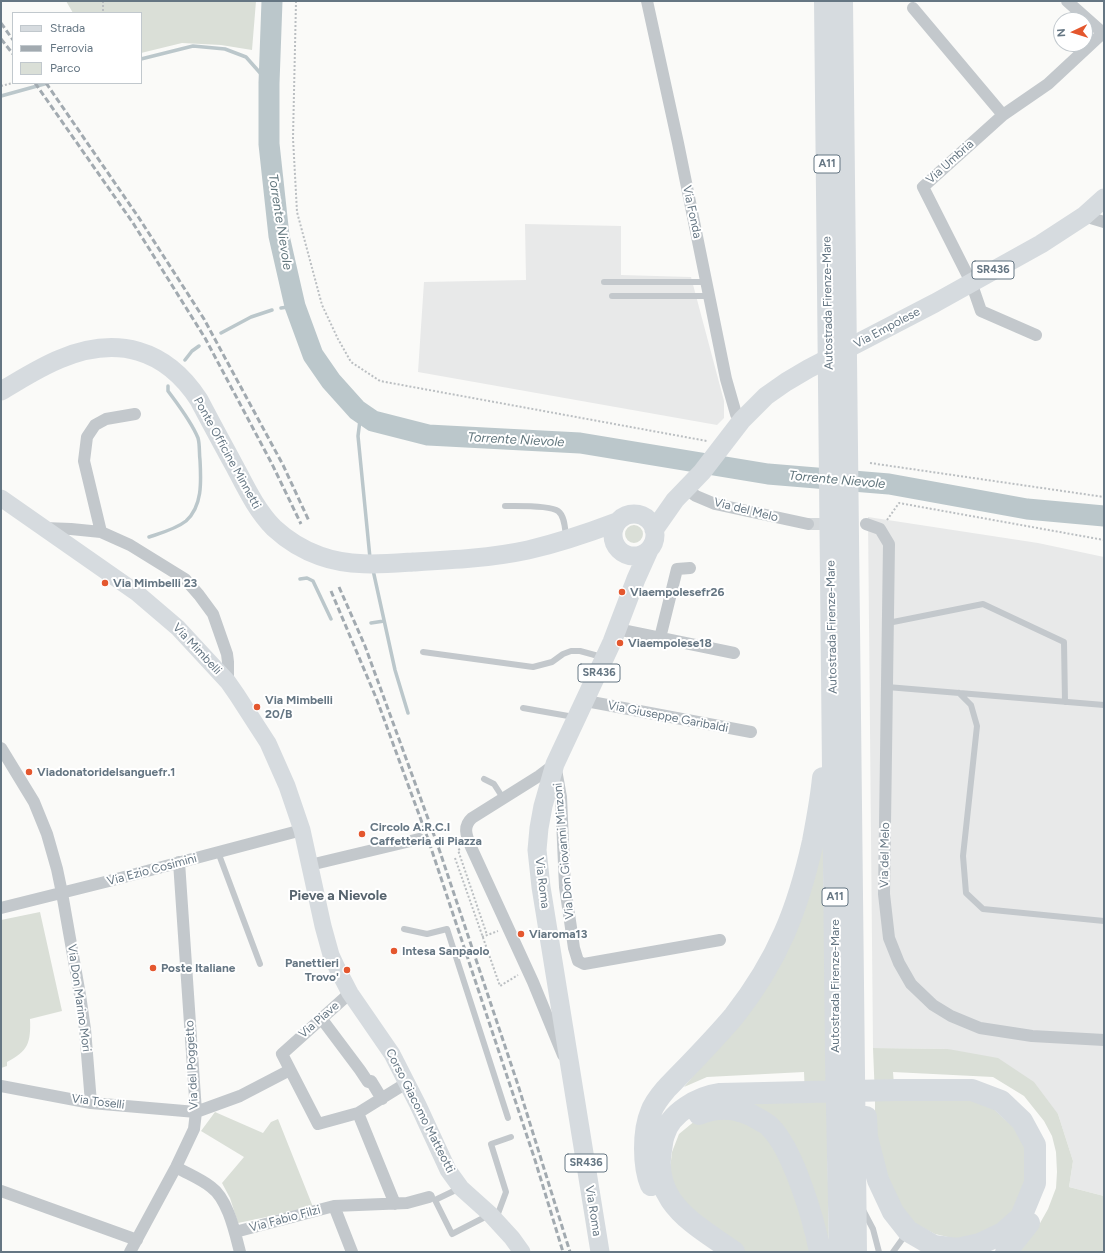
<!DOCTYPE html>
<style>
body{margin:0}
#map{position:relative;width:1105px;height:1253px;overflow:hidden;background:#fafaf8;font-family:Figtree,sans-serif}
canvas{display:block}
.frame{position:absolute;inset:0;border:2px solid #657683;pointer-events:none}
.legend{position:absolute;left:12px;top:12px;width:130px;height:72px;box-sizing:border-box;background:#fff;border:1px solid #c1c8cd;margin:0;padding:5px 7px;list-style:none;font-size:12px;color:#657683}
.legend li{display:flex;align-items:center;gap:8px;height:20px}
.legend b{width:20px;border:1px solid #c1c8cd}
.north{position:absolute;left:1053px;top:12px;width:40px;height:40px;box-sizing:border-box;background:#fff;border:1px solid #c1c8cd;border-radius:50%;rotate:266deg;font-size:11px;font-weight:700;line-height:16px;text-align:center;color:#657683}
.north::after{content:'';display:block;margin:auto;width:14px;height:18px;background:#e4572e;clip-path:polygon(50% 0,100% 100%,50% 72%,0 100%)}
</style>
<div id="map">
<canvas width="1105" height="1253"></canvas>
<div class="frame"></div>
<ul class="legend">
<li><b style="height:5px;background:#d6dbdf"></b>Strada</li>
<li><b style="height:5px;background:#a2aab0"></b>Ferrovia</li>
<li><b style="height:11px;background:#dadfd7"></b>Parco</li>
</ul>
<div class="north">N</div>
</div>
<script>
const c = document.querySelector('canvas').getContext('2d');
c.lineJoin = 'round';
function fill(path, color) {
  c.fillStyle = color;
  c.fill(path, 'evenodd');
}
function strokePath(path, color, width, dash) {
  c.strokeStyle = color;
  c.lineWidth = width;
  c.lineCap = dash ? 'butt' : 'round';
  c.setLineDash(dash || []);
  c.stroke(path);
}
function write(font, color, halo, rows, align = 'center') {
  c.font = font + ' Figtree,sans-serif';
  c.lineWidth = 4;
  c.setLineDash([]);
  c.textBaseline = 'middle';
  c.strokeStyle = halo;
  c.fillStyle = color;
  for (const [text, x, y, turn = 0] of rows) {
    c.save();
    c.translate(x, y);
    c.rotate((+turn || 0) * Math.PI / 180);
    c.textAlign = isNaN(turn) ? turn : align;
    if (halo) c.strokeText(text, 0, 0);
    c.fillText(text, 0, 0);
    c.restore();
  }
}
fill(new Path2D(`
 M525,224L621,226V275L691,277L724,401V418L717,425L418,372L424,282L526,280Z
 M868,517L1038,543L1104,557V1196L1069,1187L1073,1161L1058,1114L948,1049L873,1048Z`), '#e8e9e9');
fill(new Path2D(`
 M66,1H256L252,50L221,45L182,43L141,53V13H73Z
 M625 534a9 9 0 1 1 18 0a9 9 0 1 1-18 0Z
 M823,843L829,1252L798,1152L736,1103L805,1097L804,1072L707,1077L684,1087L721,1042Z
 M40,912L62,1011L30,1019C31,1043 28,1051 7,1062V1066L1,1068V920Z
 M873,1048L948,1049L998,1058L1034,1082L1058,1114L1073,1161L1069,1187L1104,1196V1252H1018L1035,1232L1048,1209L1056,1188L1057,1172L1056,1152L1052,1136L1044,1121L1024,1096L993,1077L893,1072L895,1098L985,1101L1025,1138L1027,1181L1017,1211L994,1231L965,1241L935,1234L912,1222L896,1200L875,1138V1098Z
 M215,1112L263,1133L271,1122L278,1119L313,1207L238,1223L230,1198L222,1183L244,1157L201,1131Z
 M720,1115L751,1121L769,1136L792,1174L814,1252H746L724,1238L685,1207L674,1188L670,1169L672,1152L679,1134L696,1120Z`), '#dadfd7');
strokePath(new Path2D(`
 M141,59L193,46L225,49L246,57L269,83
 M1,96L48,83
 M281,308L295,306
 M221,333L251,317L272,310
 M185,360L192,351L199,346
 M361,412L358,436L370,558
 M149,537C161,533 176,529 186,521C203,506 201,480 200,460C199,453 200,445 198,438C191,421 179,406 168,391V386
 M373,570L395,670L408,713
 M300,579L307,578L313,581L331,619
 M371,623L384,621`), '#bbc7cb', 3.5);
strokePath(new Path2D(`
 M272,1L269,83V144L279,236L295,306L313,355L331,381L357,410L373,421L428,435L580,443L768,474L889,484L1027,509L1104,516`), '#bbc7cb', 21);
strokePath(new Path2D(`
 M808,524H835`), '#d5d9db', 12, [12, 6]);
strokePath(new Path2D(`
 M103,1V13
 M296,1L293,138L297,212L322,305L338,339L351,362L380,381L707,441
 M1,86L13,83
 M870,463L1104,497
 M887,520L899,503L1104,540
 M460,849L458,850L487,935
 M455,858L500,986L518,975
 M482,937L498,931`), '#bbbfc2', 2, [2, 2]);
strokePath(new Path2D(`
 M604,282H707
 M612,296H709
 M505,506C516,506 550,505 558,511C565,516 565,529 566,537
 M888,623L983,604L1064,642L1065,702
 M423,652L533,667L552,662L563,654L571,651H580L602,657
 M887,687L1104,705
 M959,693L971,705L977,726L963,856L966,893L983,909L1104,921
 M523,708L574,717
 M484,779L494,784L503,798
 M218,852L260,964
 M404,929L427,934L447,929L508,1118
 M460,1188L435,1200L452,1234L489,1215
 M863,1210L873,1229L879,1252
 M496,1219L506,1192L491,1144L511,1137
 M893,1252L906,1234`), '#c3c8cc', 6);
strokePath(new Path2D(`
 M647,1L678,143L726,379L736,414L742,420
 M1067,1L1104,34
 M913,8L1003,115
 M1084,216L1104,222
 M1036,335L981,311L971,282L923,187L1003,115L1048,84L1104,32
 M686,489L696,496L715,504L808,524
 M866,524L880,529L889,544L884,894L889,938L899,963L911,984L933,1005L951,1016L980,1028L1032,1036L1104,1040
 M44,528L71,529L101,532L130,545L185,579L199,595L213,614L227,654L228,662V682
 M101,532L84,461L87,437L95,425L106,419L135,414
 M617,629L734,653
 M660,638L677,569L690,568
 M586,701L751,732
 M1,748L34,802L47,834L57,869L62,893L80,995L85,1029L91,1103
 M310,865L419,839
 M1,908L109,881L302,830
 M350,993L282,1054L318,1124L358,1113L400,1087
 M321,1018L360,1070L368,1082L371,1081L382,1099
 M563,1055L533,982L471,847C467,837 462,827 472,818L539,776L555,764L561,797L565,887L574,948L578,961L584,964L720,940
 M1,1086L91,1103L196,1112L240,1096L290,1070
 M358,1113L395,1204
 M176,1167C188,1174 201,1179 211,1187C228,1199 235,1233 240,1252
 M1,1191L137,1240
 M334,1206L407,1203L429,1197
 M235,1232L334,1206L352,1252
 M130,1252L176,1167L194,1129L196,1112L179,862`), '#c3c8cc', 12);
strokePath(new Path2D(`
 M1,498L137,593L178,628L228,682L237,695L268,743L287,786L302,830L323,926L331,955L337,968L350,993L392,1054L418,1105L448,1170L461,1188L490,1214L512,1238L522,1252`), '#d6dbdf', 17);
strokePath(new Path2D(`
 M1,391C20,380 40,367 60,359C117,335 166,349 199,400C211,423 223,445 235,467C246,488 257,511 274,528C287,540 303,550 320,556C350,567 383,564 413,562C451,560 491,558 528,550C558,543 588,533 617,522
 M613 535a21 21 0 1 1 42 0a21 21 0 1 1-42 0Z
 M654,530L675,500L702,472L742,420L766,396L786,382L808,369L935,303L1041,244L1084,216L1104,198
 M600,1252L541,887L537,850L539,828L543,806L555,764L612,642L636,579L649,550`), '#d6dbdf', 19);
strokePath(new Path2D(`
 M825,1L836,1058L840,1252
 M842,1L856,1252
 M699,1114C720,1105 741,1108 760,1120C763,1122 768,1124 770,1127C793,1149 814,1220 820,1252
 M651,1185C643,1166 643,1131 651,1112C654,1103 660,1096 666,1089C689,1065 713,1041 734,1016C778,960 798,909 813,841C817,820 821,799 823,778
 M734,1252C712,1236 686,1222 671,1200C661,1185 658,1167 661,1150C662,1145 662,1140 664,1135C670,1113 698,1097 720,1094L897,1090H972L1001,1101L1022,1121L1035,1145V1183L1021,1217L1003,1233L980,1244L957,1249L934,1246L908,1231L893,1212L878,1180L867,1137L866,1117
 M1006,1252L1029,1223`), '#d6dbdf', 22);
strokePath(new Path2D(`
 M1,23L13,40
 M1,39L13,54
 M35,83L133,223L205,338L272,464L301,524
 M46,83L139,218L204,319L283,465L309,521
 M339,587L365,646L438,846L518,1085L570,1252
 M331,591L377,700L428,839L535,1160L563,1252`), '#a2aab0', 3, [6, 3]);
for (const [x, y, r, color] of [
 [105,583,4,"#e4572e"],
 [622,592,4,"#e4572e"],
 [620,643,4,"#e4572e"],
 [257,707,4,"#e4572e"],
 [29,772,4,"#e4572e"],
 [362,834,4,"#e4572e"],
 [521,934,4,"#e4572e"],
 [394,951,4,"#e4572e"],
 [153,968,4,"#e4572e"],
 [347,970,4,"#e4572e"]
]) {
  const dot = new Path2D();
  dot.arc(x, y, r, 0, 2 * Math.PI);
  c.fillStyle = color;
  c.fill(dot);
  strokePath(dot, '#fff', 1.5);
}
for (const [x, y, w] of [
 [827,164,26],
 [993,270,42],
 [599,673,42],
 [835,897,26],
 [586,1163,42]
]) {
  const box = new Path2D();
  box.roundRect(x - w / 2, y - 9, w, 18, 3);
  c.fillStyle = '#fff';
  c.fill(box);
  strokePath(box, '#657683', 1);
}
write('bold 11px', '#657683', null, [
 ["A11",827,164],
 ["SR436",993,270],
 ["SR436",599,673],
 ["A11",835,897],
 ["SR436",586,1163]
]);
write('12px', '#657683', '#fff', [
 ["Via Umbria",950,162,-42],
 ["Via Fonda",692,212,78],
 ["Autostrada Firenze-Mare",828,303,-91],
 ["Via Empolese",887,328,-28],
 ["Ponte Officine Minnetti",227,453,61],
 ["Via del Melo",746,510,14],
 ["Autostrada Firenze-Mare",832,627,-91],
 ["Via Mimbelli",197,649,47],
 ["Via Giuseppe Garibaldi",668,717,11],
 ["Via Don Giovanni Minzoni",564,851,-95],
 ["Via del Melo",885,855,-89],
 ["Via Ezio Cosimini",152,870,-15],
 ["Via Roma",542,883,83],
 ["Autostrada Firenze-Mare",835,986,-90],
 ["Via Don Marino Mori",79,998,82],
 ["Via Piave",319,1020,-41],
 ["Via del Poggetto",192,1065,-93],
 ["Via Toselli",98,1102,7],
 ["Corso Giacomo Matteotti",420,1111,63],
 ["Via Roma",593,1211,81],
 ["Via Fabio Filzi",285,1219,-15]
]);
write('bold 12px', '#657683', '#fff', [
 ["Via Mimbelli 23",113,583],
 ["Viaempolesefr26",630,592],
 ["Viaempolese18",628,643],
 ["Via Mimbelli",265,700],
 ["20/B",265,714],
 ["Viadonatoridelsanguefr.1",37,772],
 ["Circolo A.R.C.I",370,827],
 ["Caffetteria di Piazza",370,841],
 ["Viaroma13",529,934],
 ["Intesa Sanpaolo",402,951],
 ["Panettieri",339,963,"right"],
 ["Trovo'",339,977,"right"],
 ["Poste Italiane",161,968]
], 'left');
write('italic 13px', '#60757c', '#fff', [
 ["Torrente Nievole",280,222,81],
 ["Torrente Nievole",516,440,3],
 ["Torrente Nievole",837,480,5]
]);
write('bold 14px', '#57646e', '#fff', [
 ["Pieve a Nievole",338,896]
]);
</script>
